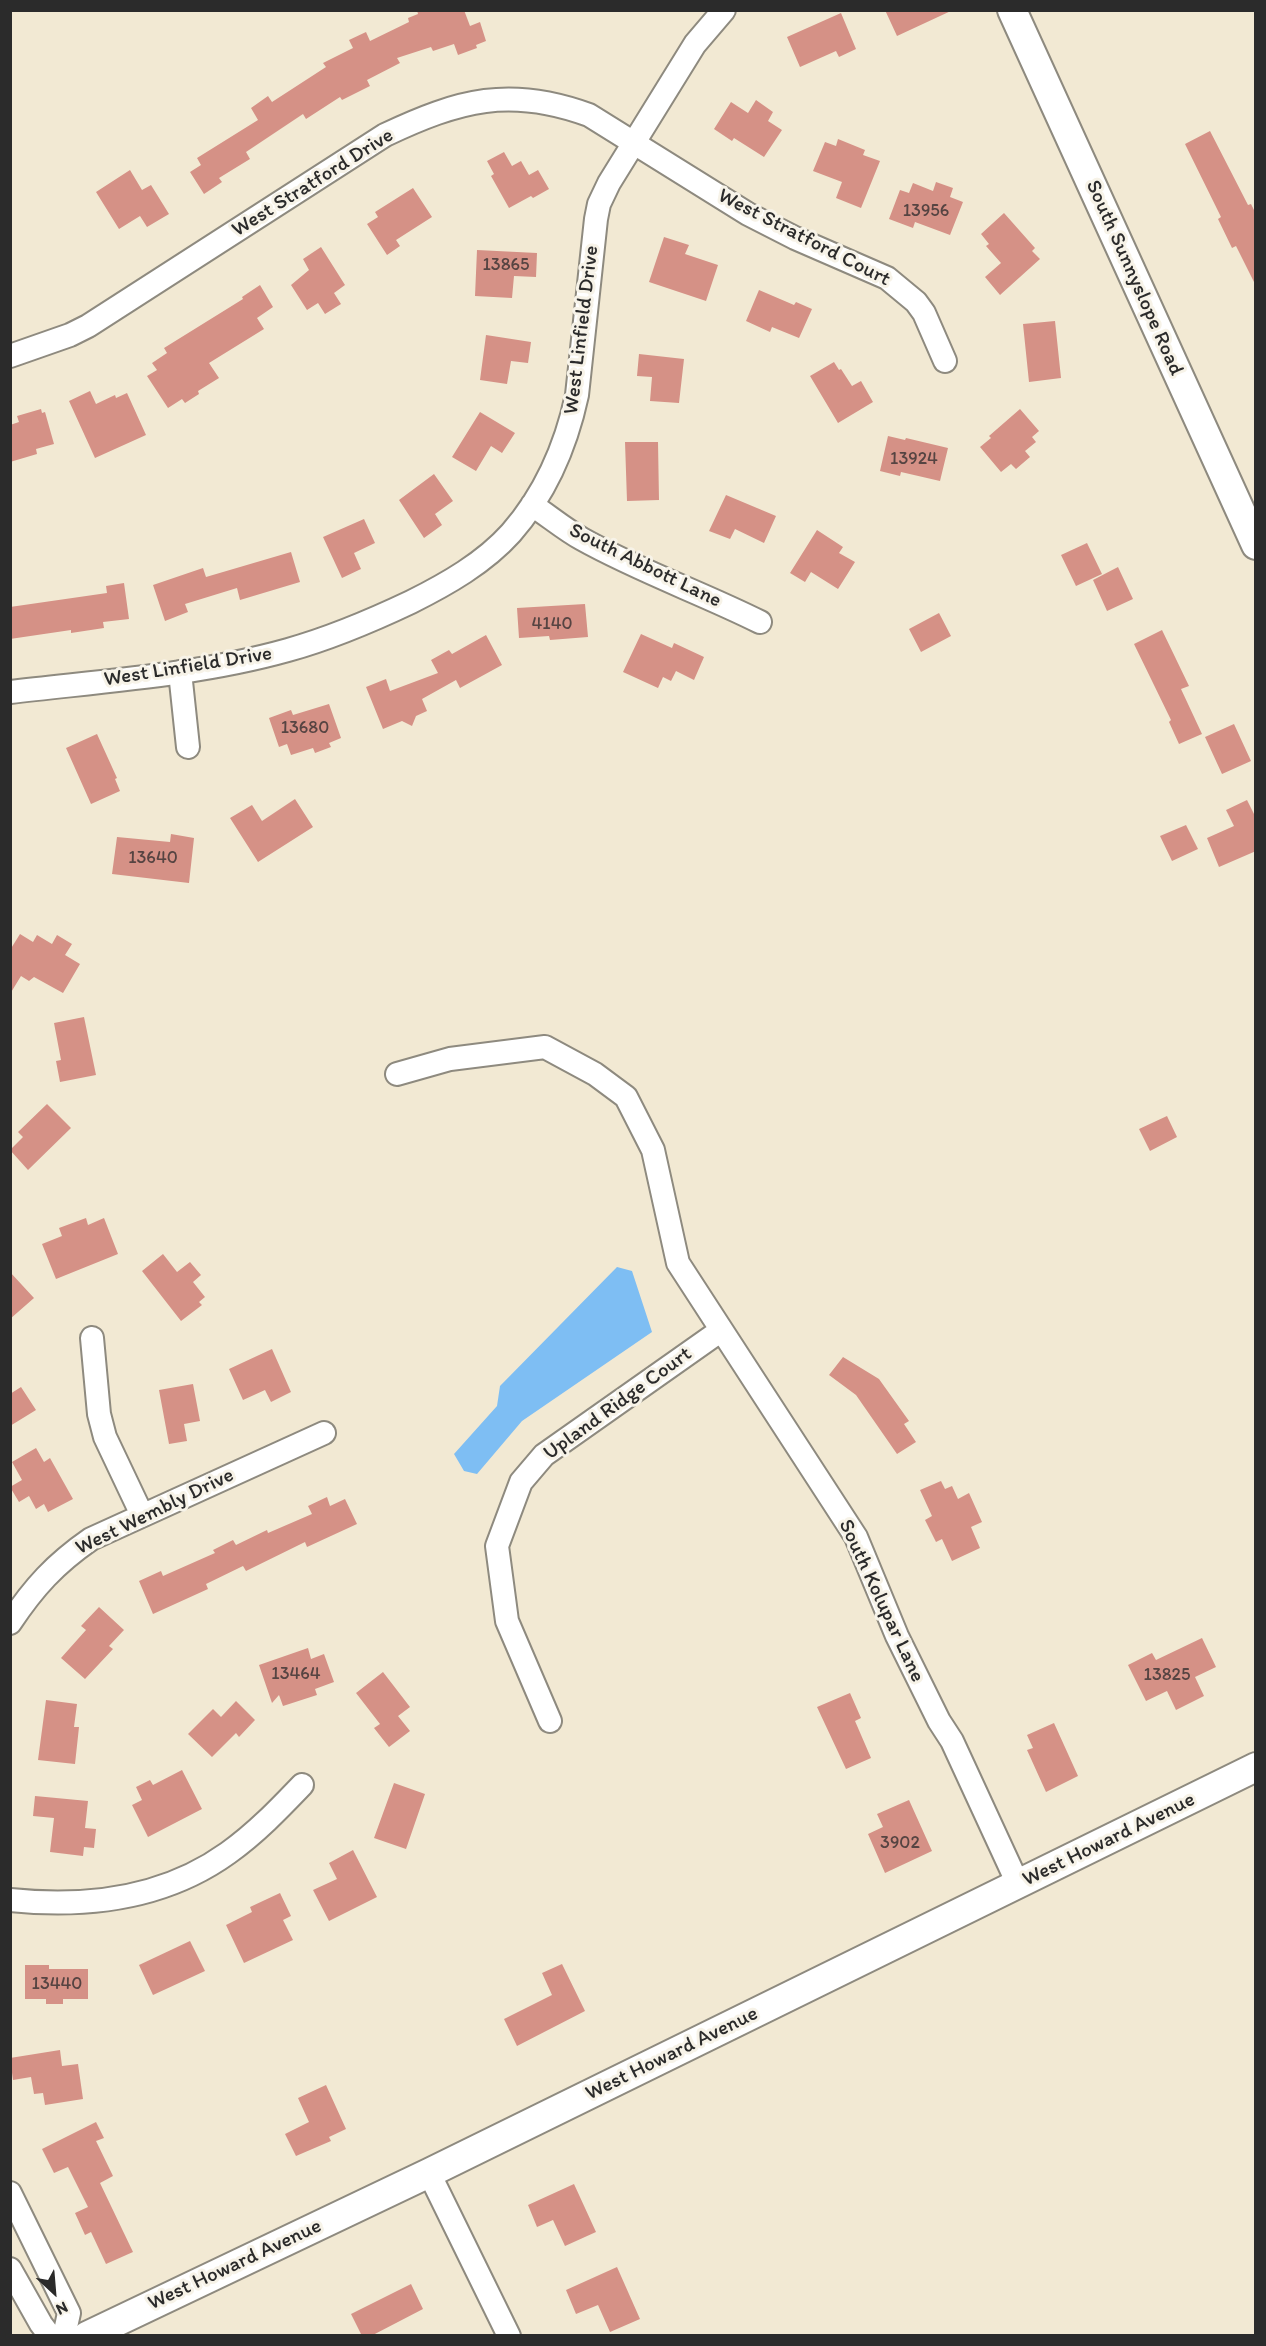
<!DOCTYPE html>
<style>
body{margin:0}
#map{position:relative;width:1266px;height:2346px;overflow:hidden;background:#f2e9d3;font-family:Itim,sans-serif}
canvas{display:block}
.frame{position:absolute;inset:0;border:12px solid #2b2b2b;pointer-events:none}
.north{position:absolute;left:24px;top:2262px;width:60px;height:60px;-webkit-text-stroke:4px #f7f3e8;paint-order:stroke;rotate:154deg;font-size:16px;font-weight:700;line-height:24px;text-align:center;color:#2b2b2b}
.north::after{content:'';display:block;margin:auto;width:21px;height:27px;background:#2b2b2b;clip-path:polygon(50% 0,100% 100%,50% 72%,0 100%)}
</style>
<div id="map">
<canvas width="1266" height="2346"></canvas>
<div class="frame"></div>
<div class="north">N</div>
</div>
<script>
const c = document.querySelector('canvas').getContext('2d');
c.lineJoin = 'round';
function fill(path, color) {
  c.fillStyle = color;
  c.fill(path, 'evenodd');
}
function strokePath(path, color, width, dash) {
  c.strokeStyle = color;
  c.lineWidth = width;
  c.lineCap = dash ? 'butt' : 'round';
  c.setLineDash(dash || []);
  c.stroke(path);
}
function write(font, color, halo, rows, align = 'center') {
  c.font = font + ' Itim,sans-serif';
  c.lineWidth = 6;
  c.setLineDash([]);
  c.textBaseline = 'middle';
  c.strokeStyle = halo;
  c.fillStyle = color;
  for (const [text, x, y, turn = 0] of rows) {
    c.save();
    c.translate(x, y);
    c.rotate((+turn || 0) * Math.PI / 180);
    c.textAlign = isNaN(turn) ? turn : align;
    if (halo) c.strokeText(text, 0, 0);
    c.fillText(text, 0, 0);
    c.restore();
  }
}
fill(new Path2D(`
 M617,1267L632,1271L652,1332L522,1421L477,1474L464,1471L454,1454L497,1406L500,1386Z`), '#7ebef3');
fill(new Path2D(`
 M417,10H464L470,26L480,22L486,41L476,45L477,48L458,55L454,44L433,51L431,47L397,58L400,63L367,80L370,86L342,100L340,97L306,119L303,114L246,152L250,159L219,178L222,182L204,194L190,172L201,165L197,158L258,120L251,108L268,96L272,102L326,67L323,63L353,48L349,40L366,32L370,41L409,22L408,18L418,14Z
 M885,10H953L897,36Z
 M841,13L856,49L839,57L836,51L800,67L787,37Z
 M756,100L773,112L768,121L782,130L764,157L734,138L732,141L714,129L731,102L748,113Z
 M1210,131L1248,205L1251,204L1256,214V286L1236,246L1232,248L1218,219L1221,217L1185,144Z
 M838,139L865,150L863,155L880,161L861,208L836,198L842,182L813,171L825,142L836,146Z
 M504,152L512,166L521,161L529,175L538,170L549,189L533,198L531,196L509,208L491,176L494,174L487,161Z
 M130,170L142,190L151,185L169,214L147,227L140,216L119,229L96,192Z
 M936,182L953,188L950,197L963,202L950,235L915,222L913,228L889,219L900,190L909,193L913,183L933,191Z
 M413,188L432,217L396,240L400,246L387,255L367,224L378,217L375,212Z
 M1004,213L1035,248L1032,251L1040,259L1000,295L985,277L1001,263L986,246L989,244L981,234Z
 M664,237L689,245L685,254L718,265L706,301L649,282Z
 M321,247L345,285L334,293L341,304L325,314L318,303L307,310L291,285L309,270L303,259Z
 M477,250L537,253L536,277L514,276L512,298L475,296Z
 M260,285L273,307L257,318L264,329L209,363L219,378L198,391L199,394L185,403L182,399L168,408L147,376L157,370L152,363L167,353L164,348L243,299L242,297Z
 M759,290L794,305L796,302L812,309L799,338L772,327L770,332L746,321Z
 M1055,321L1061,378L1029,382L1023,324Z
 M486,335L531,342L528,363L511,361L507,384L480,380Z
 M639,354L684,359L679,403L650,401L652,377L637,376Z
 M834,362L839,370L841,369L852,386L861,381L873,402L838,423L810,376Z
 M90,391L96,404L115,395L116,398L127,393L146,435L95,458L69,401Z
 M41,409L42,413L45,412L54,444L36,449L37,454L10,462V425L19,422L17,416Z
 M1020,409L1039,431L1032,437L1036,442L1025,451L1030,457L1016,469L1011,464L1001,472L980,447L991,438L989,436Z
 M480,412L515,433L502,453L491,446L476,471L452,457Z
 M888,436L905,440L906,438L948,448L940,481L901,472L900,476L880,471Z
 M625,442H658L659,500L627,501Z
 M434,474L453,501L435,514L442,525L424,538L399,500Z
 M726,495L776,516L764,543L735,529L730,539L709,531Z
 M364,519L375,543L354,553L361,569L342,578L323,537Z
 M817,530L843,547L839,553L855,562L838,589L811,572L805,582L790,573Z
 M1087,543L1102,574L1076,586L1061,555Z
 M291,552L300,582L240,600L237,588L185,604L188,612L165,621L153,585L203,568L206,577Z
 M1118,567L1133,599L1107,611L1093,580Z
 M124,583L129,619L103,622L104,628L71,633V630L10,639V607L107,593L106,586Z
 M585,604L588,637L550,640L549,636L519,638L517,608Z
 M939,613L951,636L921,652L909,629Z
 M1162,630L1189,686L1181,689L1202,734L1179,744L1169,722L1171,720L1134,644Z
 M641,634L672,648L674,643L704,657L694,680L676,671L671,681L663,677L658,688L623,672Z
 M486,635L502,665L460,688L456,680L422,699L427,711L416,716L412,726L402,721L383,729L366,687L386,679L390,691L438,673L431,660L449,650L452,654Z
 M329,704L341,738L329,743L331,747L315,753L313,748L291,755L287,744L279,747L269,718L291,710L293,715Z
 M1234,724L1251,761L1222,774L1205,737Z
 M97,734L117,778L115,779L120,791L91,804L66,748Z
 M295,799L313,827L258,862L230,818L252,805L262,821Z
 M1247,800L1256,818V851L1219,867L1207,838L1234,826L1226,810Z
 M1186,825L1198,849L1172,861L1160,836Z
 M171,834L194,838L189,883L112,874L117,837L170,842Z
 M20,934L33,942L37,935L52,944L57,935L72,944L65,955L80,964L63,993L34,977L29,981L21,976L10,994V950Z
 M84,1017L96,1075L60,1082L56,1061L61,1060L54,1023Z
 M47,1104L71,1128L28,1170L10,1150L23,1137L18,1132Z
 M1167,1116L1177,1137L1150,1151L1139,1129Z
 M86,1218L88,1225L104,1218L118,1254L56,1279L42,1244L62,1236L59,1228Z
 M163,1254L177,1272L190,1262L201,1275L193,1282L205,1297L199,1302L202,1305L181,1321L142,1271Z
 M10,1272L34,1298L10,1319Z
 M272,1349L291,1392L271,1402L265,1390L243,1400L229,1369Z
 M843,1357L879,1379L909,1421L904,1424L916,1442L897,1454L856,1395L829,1375Z
 M193,1384L200,1421L184,1424L187,1441L169,1444L159,1390Z
 M21,1387L36,1410L10,1426V1394Z
 M36,1448L44,1462L50,1458L73,1499L48,1512L44,1504L36,1509L29,1496L19,1502L10,1487L22,1480L12,1462Z
 M941,1481L945,1489L952,1486L958,1499L969,1493L982,1522L971,1527L980,1548L952,1561L942,1539L936,1542L925,1520L932,1516L920,1490Z
 M327,1497L330,1506L345,1499L357,1524L307,1547L305,1542L246,1571L243,1566L206,1584L208,1589L153,1614L139,1581L161,1571L163,1576L215,1553L213,1550L233,1540L236,1545L267,1530L268,1533L312,1514L308,1506Z
 M99,1607L124,1630L109,1646L113,1649L85,1679L61,1658L86,1630L81,1626Z
 M1202,1638L1216,1667L1195,1677L1204,1696L1176,1710L1167,1691L1146,1701L1128,1665L1152,1653L1156,1660Z
 M308,1648L311,1659L324,1654L334,1682L315,1689L317,1695L283,1706L279,1695L272,1703L259,1665Z
 M383,1672L410,1707L398,1716L410,1731L389,1747L374,1728L380,1724L356,1693Z
 M850,1693L861,1718L855,1721L871,1758L846,1769L817,1707Z
 M46,1700L77,1704L74,1727H79L75,1764L38,1760Z
 M236,1701L255,1720L239,1737L236,1733L212,1757L188,1734L213,1709L221,1717Z
 M1054,1723L1078,1776L1046,1792L1027,1750L1033,1748L1027,1735Z
 M182,1770L202,1809L148,1837L132,1805L142,1800L136,1787L150,1780L153,1785Z
 M394,1783L425,1794L406,1849L374,1838Z
 M35,1796L88,1801L85,1828L96,1829L94,1848L84,1847L83,1856L50,1852L54,1818L33,1816Z
 M909,1800L932,1851L885,1873L868,1834L883,1827L877,1814Z
 M353,1850L377,1897L329,1921L313,1890L337,1879L329,1863Z
 M280,1893L291,1916L283,1920L293,1940L244,1963L226,1925L252,1912L250,1907Z
 M190,1941L205,1971L153,1995L139,1965Z
 M562,1964L585,2011L517,2046L504,2019L552,1995L542,1973Z
 M25,1965H49V1969H88V1999H63V2004H46V1999H25Z
 M60,2050L62,2066L78,2064L83,2099L45,2105L43,2093L34,2094L31,2077L13,2080L10,2058Z
 M326,2085L346,2129L329,2137L331,2141L296,2156L285,2134L309,2122L298,2098Z
 M96,2122L104,2138L96,2141L113,2176L100,2183L133,2252L106,2264L91,2232L85,2235L75,2213L88,2207L68,2167L54,2173L42,2149Z
 M574,2184L596,2232L565,2246L553,2220L537,2227L528,2205Z
 M617,2267L640,2319L610,2332L598,2305L576,2314L566,2290Z
 M411,2284L423,2309L371,2336H362L351,2314Z`), '#d59186');
const minor = new Path2D(`
 M10,356L70,335L88,326L385,135C459,100 510,86 589,115L748,214L795,238L887,278L916,302L924,313L945,361
 M532,505C549,516 564,529 582,539C639,571 702,593 760,622
 M180,672L188,747
 M10,692C103,681 199,675 288,650C331,638 371,621 411,602C447,584 484,563 511,533C546,493 566,446 577,395L596,219L599,204L609,183L695,44L724,10
 M397,1074L450,1059L545,1047L595,1074L626,1097L653,1150L678,1263L856,1537L897,1636L939,1721L952,1741L1018,1884
 M92,1338L99,1414L105,1437L142,1515
 M10,1623C34,1587 55,1564 91,1539L324,1433
 M550,1721L507,1621L497,1546L521,1482L544,1455L720,1331
 M10,1900C87,1908 164,1899 228,1853C256,1833 279,1809 302,1785
 M429,2173L509,2336
 M10,2193L69,2313L64,2336
 M10,2269L41,2324L50,2336`);
const tertiary = new Path2D(`
 M1012,10L1256,545
 M87,2336L429,2173L1256,1767`);
strokePath(minor, '#8e8a7f', 26);
strokePath(tertiary, '#8e8a7f', 32);
strokePath(minor, '#fff', 22);
strokePath(tertiary, '#fff', 28);
write('18px', '#564442', null, [
 ["13956",926,211],
 ["13865",506,265],
 ["13924",914,459],
 ["4140",552,624],
 ["13680",305,728],
 ["13640",153,858],
 ["13464",296,1674],
 ["13825",1167,1675],
 ["3902",900,1843],
 ["13440",57,1984]
]);
write('21px', '#2b2b2b', '#f7f3e8', [
 ["West Stratford Drive",313,183,-32],
 ["West Stratford Court",804,238,27],
 ["South Sunnyslope Road",1134,278,66],
 ["West Linfield Drive",582,330,-83],
 ["South Abbott Lane",645,566,26],
 ["West Linfield Drive",188,667,-9],
 ["Upland Ridge Court",618,1404,-36],
 ["West Wembly Drive",155,1512,-26],
 ["South Kolupar Lane",881,1601,65],
 ["West Howard Avenue",1109,1840,-26],
 ["West Howard Avenue",672,2054,-26],
 ["West Howard Avenue",235,2265,-25]
]);
</script>
